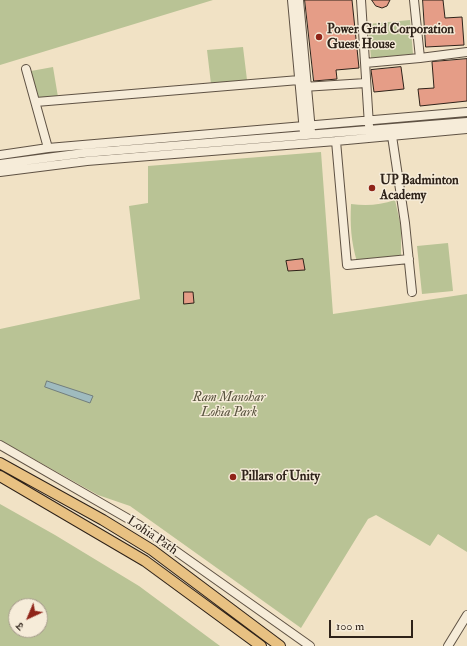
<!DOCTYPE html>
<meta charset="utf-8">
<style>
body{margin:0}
#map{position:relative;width:467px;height:646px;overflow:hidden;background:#f1e2c5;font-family:"IM FELL Double Pica","Noto Serif Devanagari",serif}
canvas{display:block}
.north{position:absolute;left:8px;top:598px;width:40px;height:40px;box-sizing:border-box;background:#f6ecd9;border:1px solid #a69b8c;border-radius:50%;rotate:224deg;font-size:11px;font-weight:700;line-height:16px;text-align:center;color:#2e2219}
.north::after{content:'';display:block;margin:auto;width:14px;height:18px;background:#8f2418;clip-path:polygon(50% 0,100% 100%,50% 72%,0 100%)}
.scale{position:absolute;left:329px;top:620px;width:84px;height:18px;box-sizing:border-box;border:2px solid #2e2219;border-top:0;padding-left:5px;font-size:12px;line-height:14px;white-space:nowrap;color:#2e2219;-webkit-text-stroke:3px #f6ecd9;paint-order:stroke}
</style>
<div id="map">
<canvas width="467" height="646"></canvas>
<div class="north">उ</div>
<div class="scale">100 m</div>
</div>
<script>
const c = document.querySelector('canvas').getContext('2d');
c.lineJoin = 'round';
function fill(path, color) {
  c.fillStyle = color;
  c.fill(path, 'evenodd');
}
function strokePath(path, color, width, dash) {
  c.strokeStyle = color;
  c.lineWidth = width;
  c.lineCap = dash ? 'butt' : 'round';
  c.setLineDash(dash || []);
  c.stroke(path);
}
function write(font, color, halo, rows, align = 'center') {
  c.font = font + ' "IM FELL Double Pica",serif';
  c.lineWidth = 3;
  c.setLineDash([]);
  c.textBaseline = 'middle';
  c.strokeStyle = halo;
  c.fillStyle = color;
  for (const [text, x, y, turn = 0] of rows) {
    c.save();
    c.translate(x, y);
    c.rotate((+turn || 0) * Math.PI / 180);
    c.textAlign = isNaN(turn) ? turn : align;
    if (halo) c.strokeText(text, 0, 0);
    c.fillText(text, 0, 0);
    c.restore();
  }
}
fill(new Path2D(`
 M0,0H213L0,65Z
 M410,20L413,54L371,58L368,24Z
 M243,47L247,80L211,84L207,50Z
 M53,67L58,97L39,99L31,71Z
 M321,152L333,314L467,294V552L438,534L430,546L376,515L368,519L301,628L130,506L98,495L0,440V329L140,299L129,206L148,203V166Z
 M395,200L401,227V258L378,257L357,262C351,241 350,225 351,204C367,206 380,205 395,200Z
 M448,243L453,291L422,294L417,246Z
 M0,504L55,535L139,586L220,646H0ZM16,606H40V630H16Z`), '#b9c395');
const water = new Path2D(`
 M47,381L93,396L90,403L45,387Z`);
fill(water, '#9fbbbf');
strokePath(water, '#727e7d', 1);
const building = new Path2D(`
 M305,0H352L359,68L336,70L337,79L314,81Z
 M372,0H390L387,6L382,8L376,6Z
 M423,0H443L445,18L462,17L464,45L426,47Z
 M467,59V101L420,106L418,89L434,88L432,62Z
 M401,67L404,89L374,92L371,70Z
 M303,259L305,270L288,271L286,261Z
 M184,292H193L194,303L184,304Z`);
fill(building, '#e59d87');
strokePath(building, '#2e2219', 1);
const minor = new Path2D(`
 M292,0L304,132
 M299,0L311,131
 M361,0L369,125
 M414,0L420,58
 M365,63L420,58L467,52
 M26,69L48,148
 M303,87L366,83
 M36,102L299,80
 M392,136L405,223L412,292
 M336,141L347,265L409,259
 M0,155L48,148L467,112
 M0,164L84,153L467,122
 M0,172L87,161L336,141L467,129
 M0,445L139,525L310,646
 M448,646L467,615`);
const major = new Path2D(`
 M0,463L103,520L152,550L280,646
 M0,476L145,561L261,646`);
strokePath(minor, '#5f5244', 10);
strokePath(major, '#2e2219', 12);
strokePath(minor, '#f6ecd9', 8);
strokePath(major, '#e8c182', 10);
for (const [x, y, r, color] of [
 [319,37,4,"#8f2418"],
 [372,188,4,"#8f2418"],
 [233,477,4,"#8f2418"]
]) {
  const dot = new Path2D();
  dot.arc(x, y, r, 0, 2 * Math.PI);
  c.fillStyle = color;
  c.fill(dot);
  strokePath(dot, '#f6ecd9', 1.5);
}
write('bold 13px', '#2e2219', '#f6ecd9', [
 ["Power Grid Corporation",327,30],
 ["Guest House",327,45],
 ["UP Badminton",380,181],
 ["Academy",380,196],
 ["Pillars of Unity",241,477]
], 'left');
write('italic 13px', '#58523e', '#f6ecd9', [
 ["Ram Manohar",229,398],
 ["Lohia Park",229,413]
]);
write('13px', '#2e2219', '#f6ecd9', [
 ["Lohia Path",152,536,34]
]);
</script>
